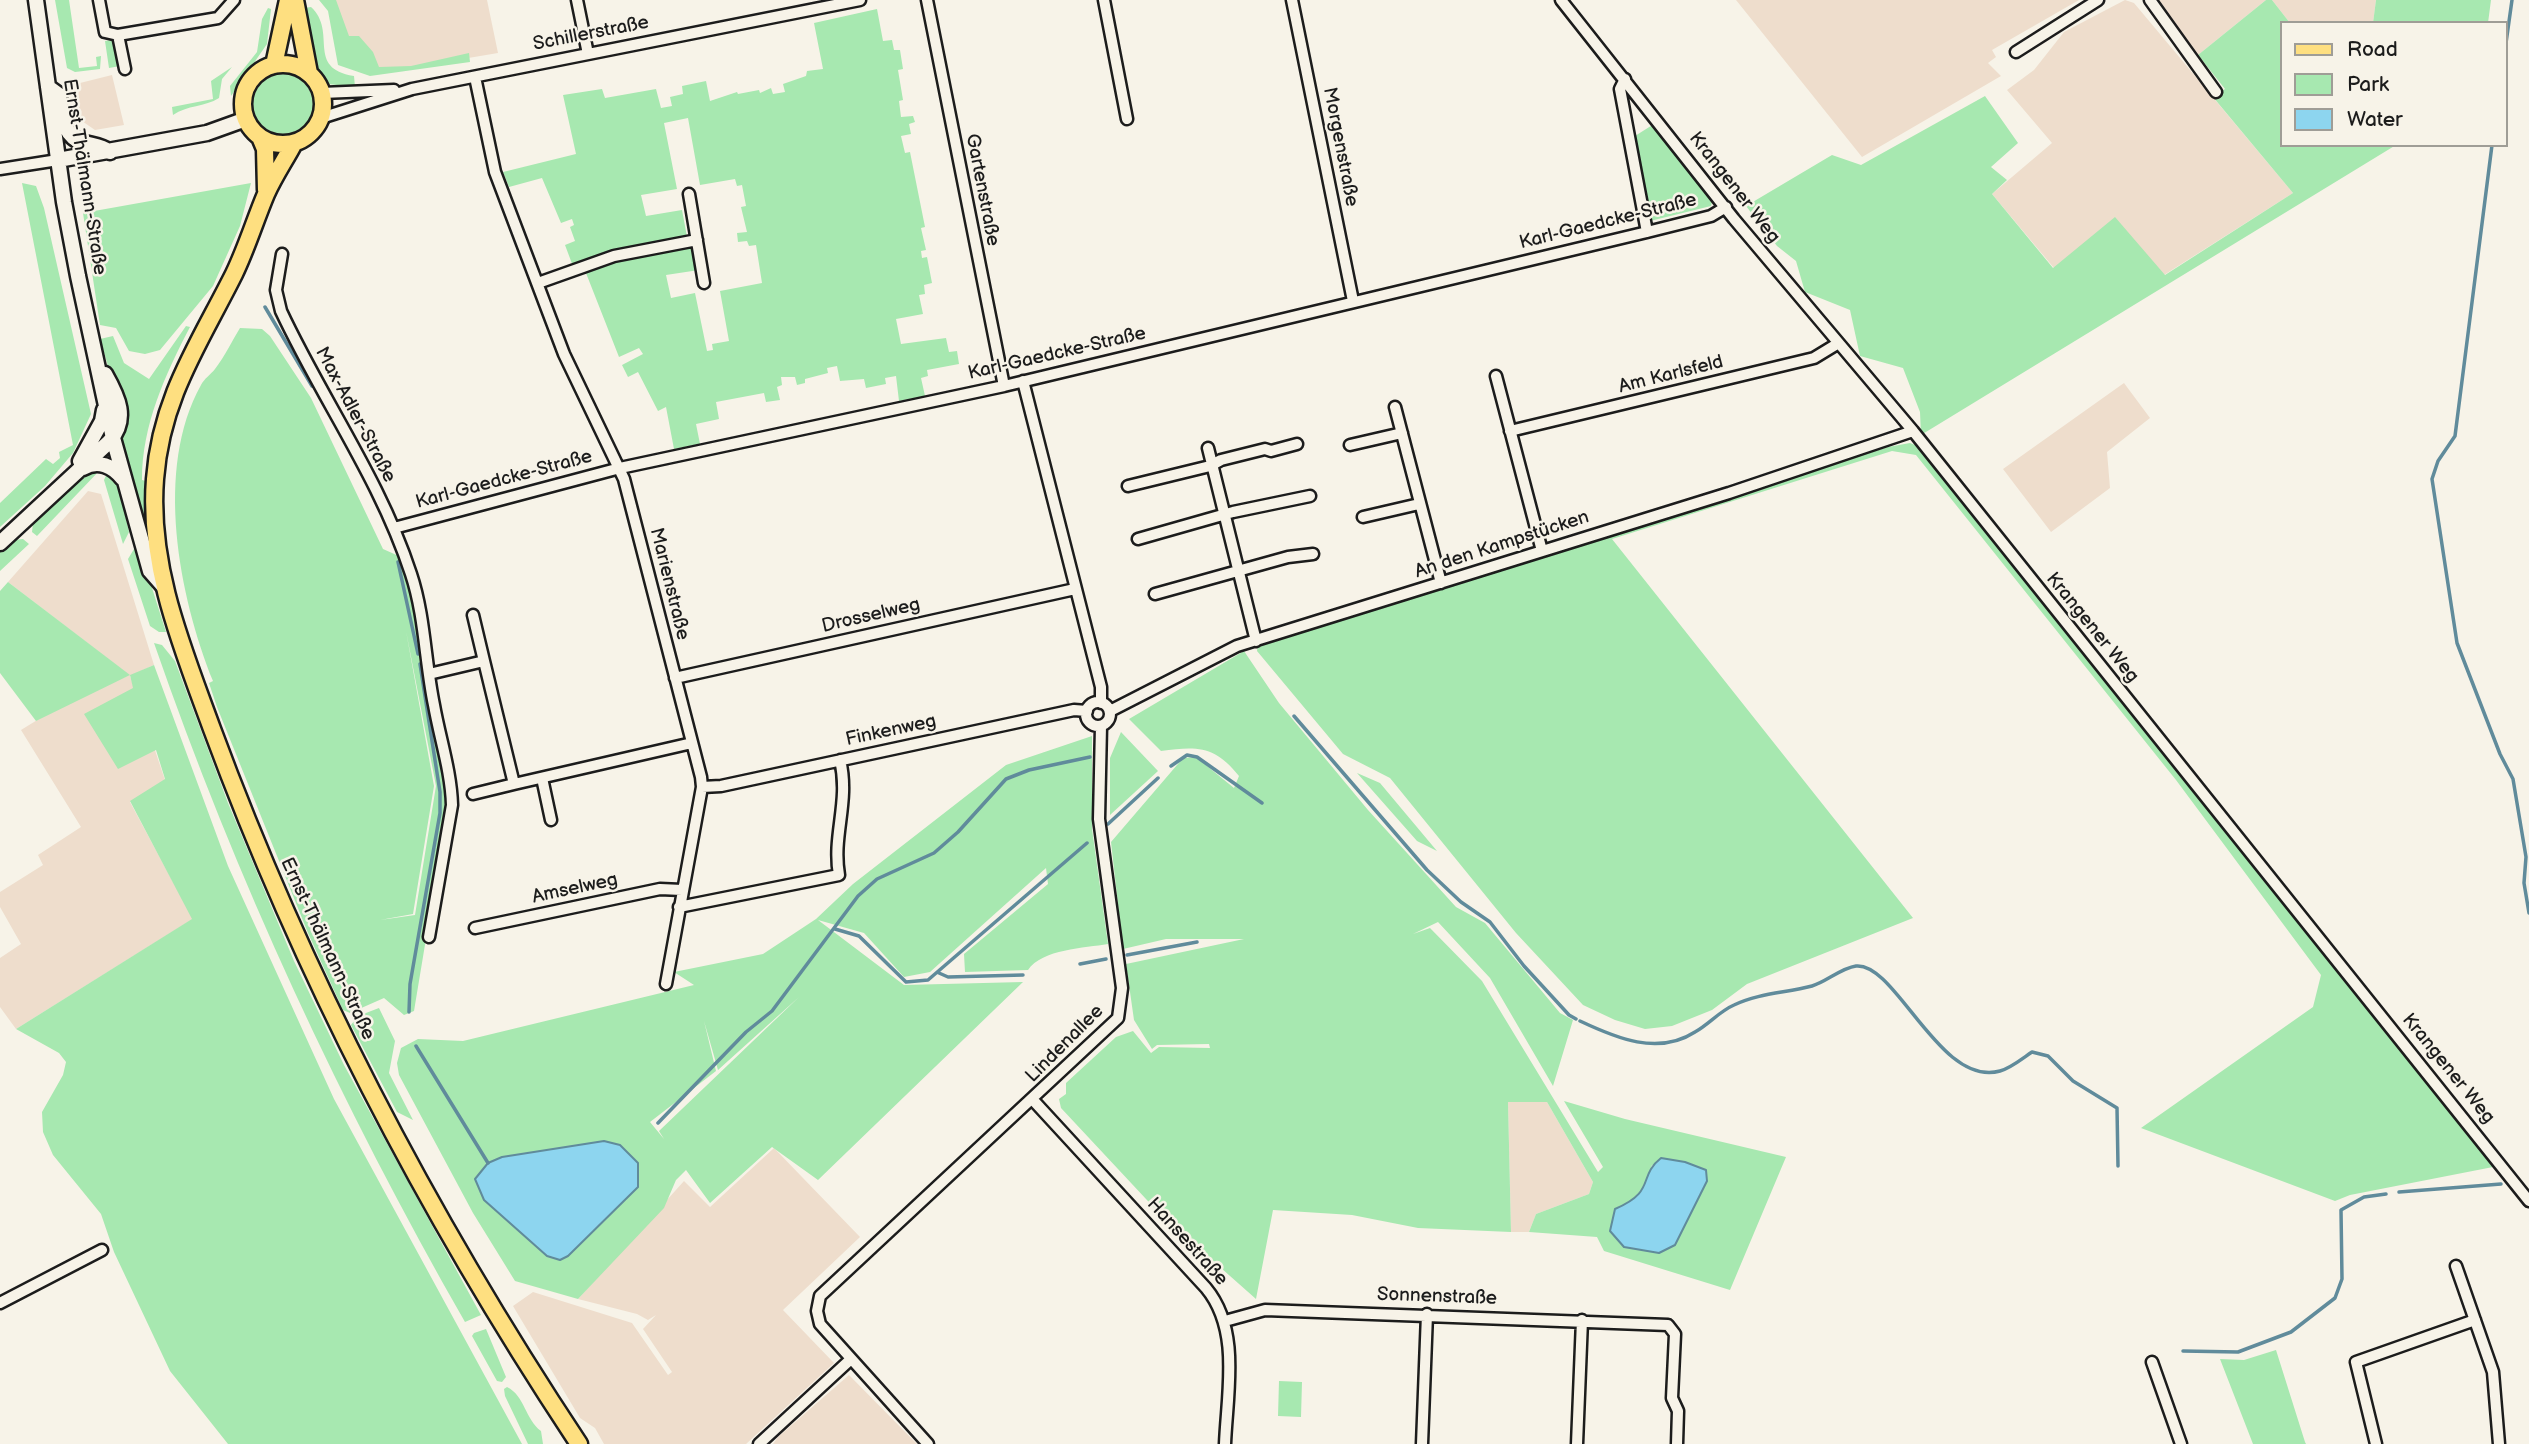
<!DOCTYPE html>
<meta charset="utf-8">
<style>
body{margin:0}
#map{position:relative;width:2529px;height:1444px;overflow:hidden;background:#f7f3e8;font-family:"Balsamiq Sans",sans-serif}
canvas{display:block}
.legend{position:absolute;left:2280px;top:21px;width:228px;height:126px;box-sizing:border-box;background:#f7f3e8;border:2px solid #9f9d96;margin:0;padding:9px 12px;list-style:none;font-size:21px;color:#1c1c1c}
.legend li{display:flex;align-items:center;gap:14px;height:35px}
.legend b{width:35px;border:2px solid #9f9d96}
</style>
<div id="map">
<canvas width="2529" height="1444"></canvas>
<ul class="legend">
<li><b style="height:9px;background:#fedf80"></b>Road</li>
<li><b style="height:19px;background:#a7e8b0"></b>Park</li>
<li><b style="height:19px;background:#8dd5ef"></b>Water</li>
</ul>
</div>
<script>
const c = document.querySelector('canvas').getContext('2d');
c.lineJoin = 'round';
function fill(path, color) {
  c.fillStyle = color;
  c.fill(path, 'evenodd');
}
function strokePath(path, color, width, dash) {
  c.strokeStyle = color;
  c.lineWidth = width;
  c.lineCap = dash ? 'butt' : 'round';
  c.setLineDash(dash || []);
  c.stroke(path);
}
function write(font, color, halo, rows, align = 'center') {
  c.font = font + ' "Balsamiq Sans",sans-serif';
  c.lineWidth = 5;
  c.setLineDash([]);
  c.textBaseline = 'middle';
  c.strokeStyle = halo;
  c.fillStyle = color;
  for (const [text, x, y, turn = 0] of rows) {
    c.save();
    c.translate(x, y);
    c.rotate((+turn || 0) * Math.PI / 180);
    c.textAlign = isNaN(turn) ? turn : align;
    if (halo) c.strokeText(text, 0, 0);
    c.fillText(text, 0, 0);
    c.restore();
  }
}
fill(new Path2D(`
 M330,0H487L498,53L373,74L342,35Z
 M1736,0H2079L1992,50L1996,57L1988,63L2001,76L1862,157Z
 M2125,0L2134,3L2293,193L2164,275L2054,268L1992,194L2052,143L2007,90L2034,70L2064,32Z
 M2159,0H2266L2198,55Z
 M2272,0H2376L2373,23H2290Z
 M112,75L124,125L95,130L79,119L72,85Z
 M2124,383L2150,418L2107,452L2110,488L2051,532L2003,469Z
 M88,491L101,494L154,665L130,676L165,780L130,802L193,919L16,1029L0,1007V958L21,944L0,907V892L43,865L38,855L81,827L21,730L47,714L129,675L8,582Z
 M1508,1102H1547L1593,1182L1589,1194L1536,1214L1529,1232H1511Z
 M774,1148L860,1237L783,1310L834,1363L746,1444H604L595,1428L580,1418L513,1306L533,1292L632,1323L668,1375L672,1372L643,1329L656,1315L648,1320L637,1314L578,1299L684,1181L710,1207Z
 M849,1375L917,1444H773L778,1437Z`), '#edc');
fill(new Path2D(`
 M55,0H69L79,68L97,66L96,57L101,56L100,69L75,72L67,68Z
 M319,0H336L349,36H359L373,52L379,67L411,66L469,53L470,62L370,76L338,65L328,11Z
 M2266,0H2272L2290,23H2282V145H2396L1921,435L1920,412L1903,368L1860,356L1850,310L1805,292L1796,261L1777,246L1746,206L1832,155L1861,165L1985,96L2018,143L1991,167L2007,180L1992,194L2053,268L2115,217L2165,275L2293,193L2213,97L2225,89L2198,55Z
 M2376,0H2491L2488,23H2373Z
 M311,7C338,32 305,68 354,76L355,87L328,84L312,64L304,8Z
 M268,8L271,9L267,44L231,96L230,86L257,52L262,19Z
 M877,9L883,41L892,40L894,50H900L903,69L898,70L903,100L899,101L901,117L913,116L915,122L909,124L911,134L901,136L905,153L910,152L925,227L921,228L926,250L921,251L922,258L927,257L932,283L924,285L925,294L919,295L923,314L896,319L901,344L946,338L949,352L957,351L959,364L927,370L928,376L921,378L925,396L899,401L896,376L885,378L886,384L866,388L864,379L840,381L837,366L827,368L828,373L805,379V383L797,385L795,377H781L782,385L777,387L780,400L766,402L764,393L716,402L719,419L696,424L700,444L674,449L666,407L658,411L638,372L628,377L622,365L643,354L639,348L619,357L584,268L574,269L565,245L575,241L570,227L574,225L572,219L561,223L542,178L509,187L503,172L576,154L563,95L602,89L605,98L656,89L661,108L672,106L670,97L683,94L682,86L706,81L710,101L737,92L738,94L759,90L760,93L771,88L773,94L785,92L783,84L806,76L807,71L823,69L814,23ZM688,118L700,185L735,179L737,186L742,185L746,206L741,207L747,232L737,233L738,242L747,241L749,246L756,245L762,283L720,291L729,341L712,344L713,350L707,351L695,293L671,298L666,275L699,270L692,241L688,242L682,210L646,216L641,195L677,189L664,123Z
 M112,40L116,44L120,66L109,68L105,41Z
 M232,67L222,79L219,98C205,107 187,105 173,115L172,107L213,99L211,81Z
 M253 104a30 30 0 1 1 60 0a30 30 0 1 1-60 0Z
 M1654,124L1713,198L1711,206L1650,221L1635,136Z
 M22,183L36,186L44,208L91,414L73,453L45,486L0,527V503L46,459L53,464L60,458L59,452L73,445Z
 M251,183L240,226L213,286L160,350L145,354L129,351L116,328L100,325L83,213Z
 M186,326L190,327C165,375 142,425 142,480L146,481L147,532H142L117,440L110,373L100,339L113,336L124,363L149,379Z
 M240,328L262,329L270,336L311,398L383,549L401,557L416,612L449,800L414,1011L404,1015L384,998L350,1013L343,1010L308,933L217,707L209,683L213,681C179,596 154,469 201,385C204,379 211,374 215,369C225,356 232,341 240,328ZM406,631L436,786L415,915L380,920L413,914L434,786Z
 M1910,443L1920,447L2493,1167L2350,1195L2335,1201L2141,1128L2313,1007L2321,975L2176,780L1916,455L1892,451L1612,539L1913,918L1747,984L1712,1010L1672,1026L1645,1029L1615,1020L1583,1005L1516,933L1390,778L1343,754L1257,651L1258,644L1888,447Z
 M100,470L37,536L32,532L33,523C52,503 72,474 100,470Z
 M108,471L118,478L127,505L124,510L129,532L123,544L104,480Z
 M23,539L29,544L0,571V551L13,540Z
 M139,547L166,632H159L150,626L128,559L134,549Z
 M8,582L130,675L154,665L228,866L334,1099L522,1444H228L170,1371L114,1252L101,1214L53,1155L43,1132L42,1112L63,1075L66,1062L59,1053L16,1029L192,919L130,801L165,779L156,750L118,769L84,714L133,688L130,675L36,721L0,673V591Z
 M154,643L162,645L175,661L228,803L294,961L344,1065L481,1315L465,1322C341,1105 236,880 154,643Z
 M1244,651L1279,703L1368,810L1456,907L1485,923L1560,1013L1573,1020L1553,1086L1490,978L1438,922L1413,934L1430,928L1482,981L1598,1172L1603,1167L1564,1101L1625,1119L1786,1157L1730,1290L1604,1251L1597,1237L1529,1232L1536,1214L1589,1194L1593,1182L1547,1102H1508L1511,1232L1418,1228L1352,1215L1273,1210L1256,1299L1160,1214L1061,1108L1059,1099L1066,1094V1083L1116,1037L1133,1031L1151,1053L1159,1047L1210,1048L1209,1044L1157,1045L1152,1049L1134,1020L1126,964L1244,939H1166L1123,949L1111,842L1183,758L1196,757L1234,788L1239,776C1215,746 1198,746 1161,751L1129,719ZM1652,1165L1707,1181L1675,1245L1615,1209C1638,1199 1645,1189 1652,1165Z
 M1121,732L1158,771L1110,815V758Z
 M1092,736V829L1108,944C1085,948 1042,949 1028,970L965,972L964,954L1048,884L1046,868L930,972L904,977L864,933L818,920L904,985L1023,982L818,1180L772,1147L710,1203L686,1170L676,1180L664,1208L578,1299L515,1281L473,1213L399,1075L397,1063L401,1048L418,1039L463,1041L694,985L674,972L763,954L816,919L853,884L1006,765ZM799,997L659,1131L664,1139L650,1122L716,1071L704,1021L718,1070Z
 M1357,773L1380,783L1437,851L1417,841Z
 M379,1008L395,1041L389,1073L413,1120L397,1112L351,1025L358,1016Z
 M486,1329L506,1377L502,1382L497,1381L472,1336L474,1333Z
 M2276,1350L2305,1442L2306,1444H2253L2220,1359L2244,1360Z
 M1279,1381L1302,1382L1301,1417L1278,1416Z
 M507,1387C525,1396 525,1419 541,1431L543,1444H528L505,1396L504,1389Z`), '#a7e8b0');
const water = new Path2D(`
 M604,1141L620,1145L638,1163V1187L568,1256L560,1260L547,1256L484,1200L475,1179L488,1163L502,1157Z
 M1661,1158L1685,1162L1706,1170L1707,1181L1675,1245L1659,1253L1624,1247L1610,1231L1615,1209C1657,1191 1637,1177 1661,1158Z`);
fill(water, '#8dd5ef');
strokePath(water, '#608b9b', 2);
strokePath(new Path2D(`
 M2506,43L2512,0
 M2492,145L2455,436L2438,461L2432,479L2457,643L2500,754L2513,779L2526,857L2524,883L2529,913
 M265,307L312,386
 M398,562L418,654
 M1294,716L1427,870L1461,902L1490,922L1524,966L1569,1015L1576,1019
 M1171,766L1187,755L1197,757L1262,803
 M1108,824L1158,778
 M835,929L859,936L906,982L928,980L1087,843
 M1127,955L1197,942
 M1080,964L1106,959
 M939,973L948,977L1023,975
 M409,1012L410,984L440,813V792L420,664
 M1580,1021C1616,1038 1658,1056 1695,1032C1709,1024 1720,1011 1734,1005C1759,993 1786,993 1812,986C1826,982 1841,968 1856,966C1896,962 1940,1088 2000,1071C2011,1068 2023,1058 2032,1052L2048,1056L2073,1081L2117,1108L2118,1166
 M416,1046L488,1163
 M658,1123L746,1032L772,1011L858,896L877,879L934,853L958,832L1006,779L1029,770L1090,757
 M2399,1192L2501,1184
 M2183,1351L2238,1352L2291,1332L2335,1298L2342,1279L2341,1210L2364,1197L2386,1194`), '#608b9b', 3.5);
const street = new Path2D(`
 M99,0L105,32L118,35L125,69
 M577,0L588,54
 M927,0L1004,386
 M1104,0L1127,119
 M1292,0L1353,301
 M1561,0L1734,219L1913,431L2529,1201
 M2150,0L2216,92
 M118,35L218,18L234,0
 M2016,52L2098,0
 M475,77L495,172L564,354L624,479L701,777L702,787L666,984
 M1625,79L1620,89L1647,232
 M322,93L394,90
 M321,118L412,89L860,0
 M0,169L58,160
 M689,194L704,283
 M282,254L276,290L281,311C323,401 380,479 411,574C425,616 425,662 434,705C440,739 451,771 452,805L429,937
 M538,283L614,256L697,240
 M1496,376L1542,551
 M1023,381L1101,687V703
 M1395,407L1441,583
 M1510,431L1814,358L1837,344
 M1350,445L1402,433
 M1208,448L1256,641
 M1128,486L1210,466L1221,460L1265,449L1271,451L1297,444
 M1363,517L1419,504
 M394,528L620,468L1004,386L1647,232L1711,216L1726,207
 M1138,539L1233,512L1310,496
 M1155,594L1288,557L1313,554
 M473,615L484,661
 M429,674L484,661L514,784L692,743
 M675,678L1075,589
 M1086 714a12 12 0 1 1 24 0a12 12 0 1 1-24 0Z
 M1110,711L1237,646L1729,493L1913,431
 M542,778L551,820
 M702,787L721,786L1074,710L1087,711
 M473,794L514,784
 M679,907L839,875C832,835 850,802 840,760
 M475,928L660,889L682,890
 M1033,1100L1206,1288C1241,1330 1227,1393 1225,1444
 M2456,1266L2493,1372L2499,1444
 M0,1303L102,1250
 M1225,1321L1265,1310L1668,1325L1675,1334L1672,1398L1678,1411L1677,1444
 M2152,1362L2181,1444
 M759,1444L851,1359
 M928,1444L820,1324L817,1311L820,1296L1118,1018L1122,988L1099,819L1101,726
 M1422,1444L1427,1314
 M1577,1444L1582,1320
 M2376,1444L2356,1362L2475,1320`);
const secondary = new Path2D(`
 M36,0L64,202L78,276L113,438L150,571L164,587
 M48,87L59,95C62,113 62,137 84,143C95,146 100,145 110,152
 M58,160L207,133L246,119
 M80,461L102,421L104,410
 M83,468C98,459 113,466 123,479
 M0,543L109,442C129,419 118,397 105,374`);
const primary = new Path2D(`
 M295,0L309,73
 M243 104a40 40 0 1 1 80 0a40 40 0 1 1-80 0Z
 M274,65L288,0
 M260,137L265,149L266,190
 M294,143C285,160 274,176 266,194C255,220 247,247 234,274C199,344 161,398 155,479C148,567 183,649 212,729C305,981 431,1221 579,1444`);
strokePath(street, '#1c1c1c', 15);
strokePath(secondary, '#1c1c1c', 19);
strokePath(primary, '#1c1c1c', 21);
strokePath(street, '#f7f3e8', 10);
strokePath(secondary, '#f7f3e8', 14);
strokePath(primary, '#fedf80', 16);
write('19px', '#1c1c1c', '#f7f3e8', [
 ["Schillerstraße",591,34,-11],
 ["Morgenstraße",1340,147,79],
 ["Ernst-Thälmann-Straße",84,177,81],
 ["Krangener Weg",1734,188,52],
 ["Gartenstraße",982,190,79],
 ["Karl-Gaedcke-Straße",1608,222,-14],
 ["Karl-Gaedcke-Straße",1057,354,-13],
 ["Am Karlsfeld",1671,375,-14],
 ["Max-Adler-Straße",355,415,62],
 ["Karl-Gaedcke-Straße",504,480,-15],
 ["An den Kampstücken",1502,545,-18],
 ["Marienstraße",669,584,76],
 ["Drosselweg",871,616,-13],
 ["Krangener Weg",2092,628,51],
 ["Finkenweg",891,731,-12],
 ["Amselweg",575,889,-12],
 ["Ernst-Thälmann-Straße",327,949,65],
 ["Lindenallee",1065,1044,-45],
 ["Krangener Weg",2448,1069,51],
 ["Hansestraße",1187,1242,48],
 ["Sonnenstraße",1437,1297,2]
]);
</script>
